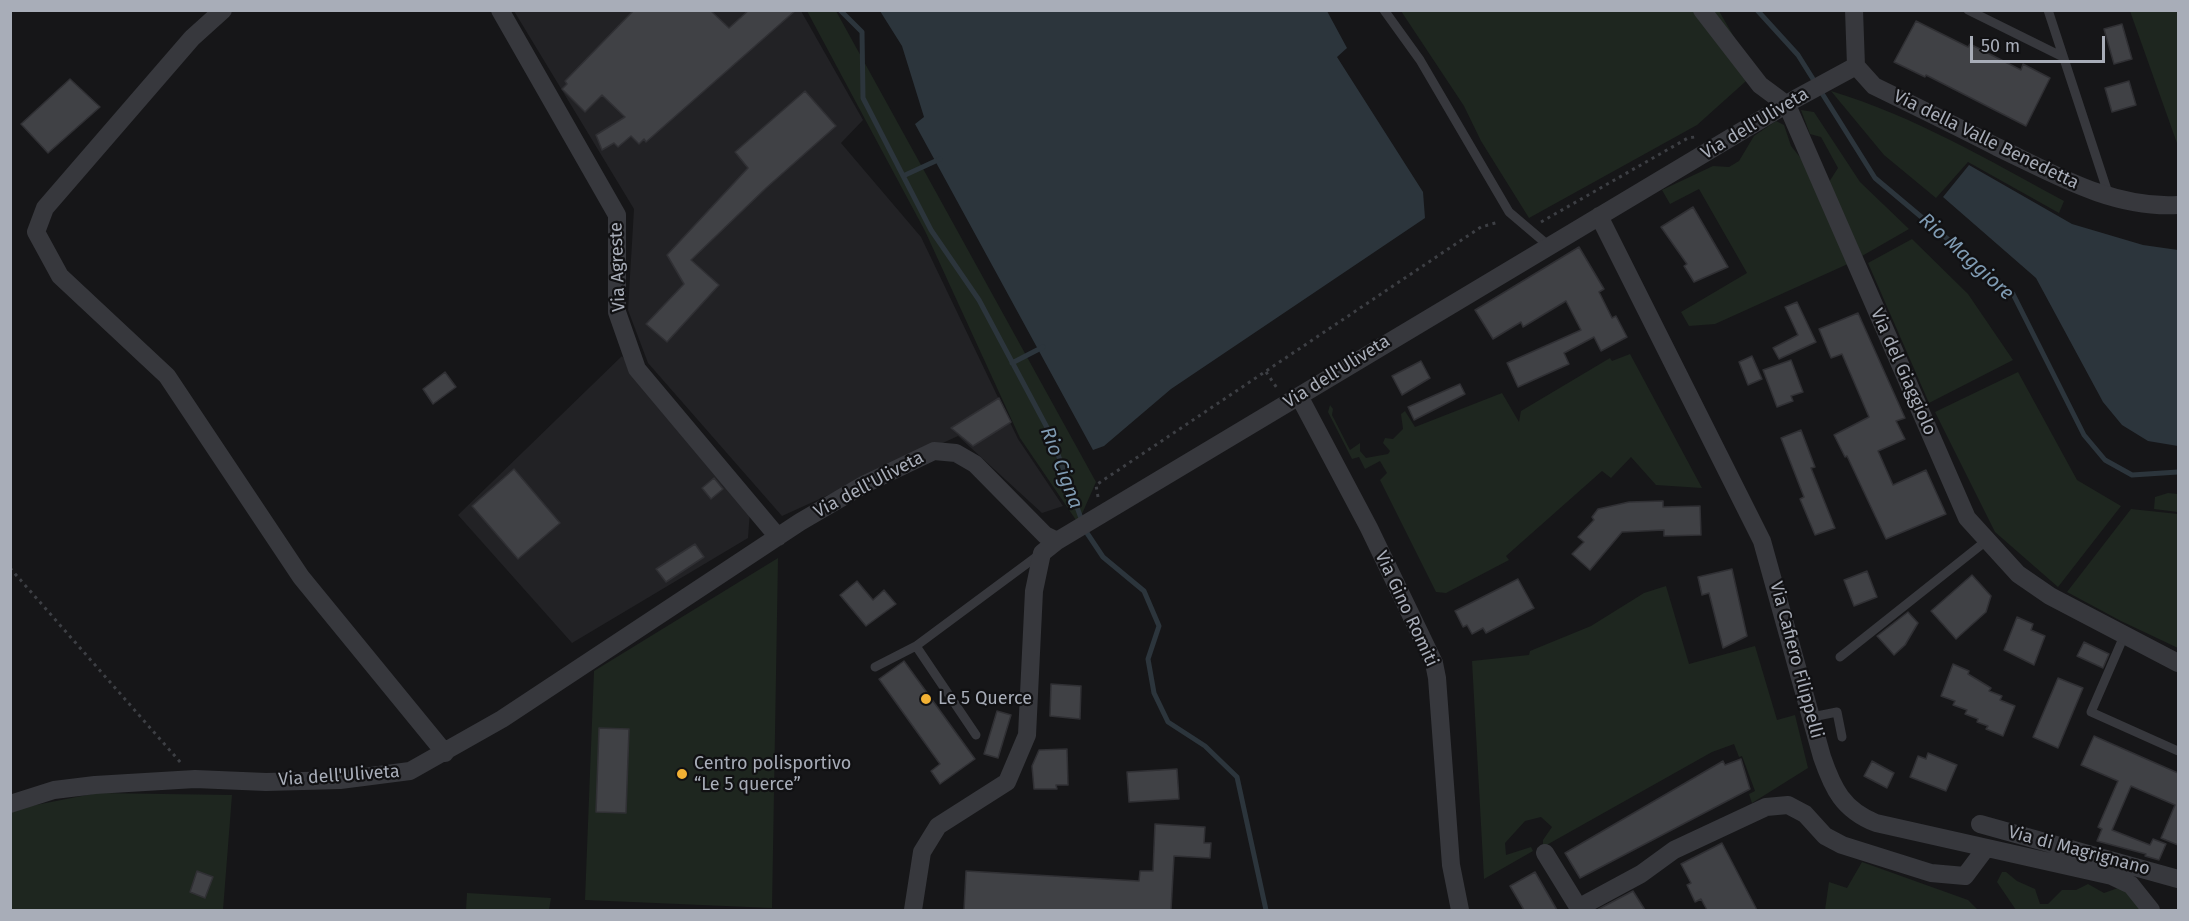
<!DOCTYPE html>
<meta charset="utf-8">
<style>
body{margin:0}
#map{position:relative;width:2189px;height:921px;overflow:hidden;background:#161618;font-family:"Fira Sans",sans-serif}
canvas{display:block}
.frame{position:absolute;inset:0;border:12px solid #a8adb8;pointer-events:none}
.scale{position:absolute;left:1970px;top:36px;width:135px;height:27px;box-sizing:border-box;border:3px solid #a8adb8;border-top:0;padding-left:8px;font-size:18px;line-height:21px;white-space:nowrap;color:#a8adb8;-webkit-text-stroke:4px #111113;paint-order:stroke}
</style>
<div id="map">
<canvas width="2189" height="921"></canvas>
<div class="frame"></div>
<div class="scale">50 m</div>
</div>
<script>
const c = document.querySelector('canvas').getContext('2d');
c.lineJoin = 'round';
function fill(path, color) {
  c.fillStyle = color;
  c.fill(path, 'evenodd');
}
function strokePath(path, color, width, dash) {
  c.strokeStyle = color;
  c.lineWidth = width;
  c.lineCap = dash ? 'butt' : 'round';
  c.setLineDash(dash || []);
  c.stroke(path);
}
function write(font, color, halo, rows, align = 'center') {
  c.font = font + ' "Fira Sans",sans-serif';
  c.lineWidth = 4.5;
  c.setLineDash([]);
  c.textBaseline = 'middle';
  c.strokeStyle = halo;
  c.fillStyle = color;
  for (const [text, x, y, turn = 0] of rows) {
    c.save();
    c.translate(x, y);
    c.rotate((+turn || 0) * Math.PI / 180);
    c.textAlign = isNaN(turn) ? turn : align;
    if (halo) c.strokeText(text, 0, 0);
    c.fillText(text, 0, 0);
    c.restore();
  }
}
fill(new Path2D(`
 M514,11H801L863,120L841,143L921,237L1018,439L1063,506L1042,513L958,436L782,516L648,363L628,310L634,209Z
 M622,356L750,511L748,538L572,643L458,515Z`), '#222225');
fill(new Path2D(`
 M807,11H836L1096,482L1078,523L1020,438L925,231Z
 M1401,11H1719L1755,73L1697,125L1529,218L1481,141L1464,106Z
 M2130,11H2178V146Z
 M1831,91C1914,116 1988,160 2064,201L2059,213L1968,162L1936,198L1884,155Z
 M1801,110L1814,112L1860,182L1909,229L1862,256L1829,182L1838,168L1821,137L1810,134Z
 M1776,121L1784,125L1791,146L1803,161L1850,263L1715,324L1689,326L1681,312L1747,273L1699,189L1670,204L1662,190L1713,166L1729,167L1739,161L1754,136Z
 M1912,239L1968,294L2013,360L1929,403L1868,263Z
 M1630,354L1702,488L1656,485L1631,457L1611,478L1602,471L1506,556L1509,560L1446,593L1436,592L1380,480L1387,473L1380,461L1365,469L1359,457L1352,459L1328,412L1330,405L1333,409L1332,415L1350,450L1360,443V451L1366,458L1388,454L1390,451L1383,443L1385,438L1393,439L1403,429L1401,414L1405,411L1415,427L1502,393L1519,422L1521,411L1610,358L1612,361Z
 M2018,372L2077,480L2121,506L2058,587L1995,532L1935,412Z
 M2168,493L2178,494V512L2154,509L2155,497Z
 M2131,509L2178,514V648L2121,621L2067,592Z
 M778,558L772,908L585,900L594,671Z
 M1666,586L1689,664L1755,646L1777,720L1795,715L1808,768L1752,803L1749,794L1755,791L1742,756L1739,757L1734,744L1712,752L1543,847V840L1552,827L1541,817L1525,821L1505,843L1506,855L1531,847L1533,851L1484,879L1472,661L1529,655L1530,651L1591,626L1644,593Z
 M97,793L232,795L223,910H11L10,810Z
 M1862,862L1968,900L1978,910H1825L1829,882L1847,888Z
 M2002,872H2006L2017,881L2035,889L2040,904H2048L2062,890H2076L2088,884L2104,893L2118,888L2128,893L2142,910H2016L1997,882Z
 M467,893L551,898L549,910H466Z`), '#1e261f');
fill(new Path2D(`
 M880,11H1327L1347,48L1337,57L1423,192L1425,218L1171,389L1104,446L1093,450L915,124L924,117L902,46Z
 M1969,165L2072,224L2143,245L2178,250V446L2148,441L2122,425L2103,402L2036,278L1943,197Z`), '#2c353c');
strokePath(new Path2D(`
 M840,10L862,32L863,98L931,230L979,300L1051,435L1082,521
 M1757,10L1798,55L1875,178L2013,294L2084,435L2105,460L2132,475L2178,472
 M903,176L940,159
 M1012,363L1043,347
 M1085,530L1103,557L1144,591L1159,626L1148,659L1154,693L1168,722L1205,746L1237,777L1266,910`), '#2c353c', 5);
const building = new Path2D(`
 M634,10H710L729,28L749,10H796L646,142L644,139L639,144L631,136L618,147L614,143L602,150L596,135L625,117L602,95L585,112L562,89L567,84L565,81Z
 M1916,21L1968,47L1970,44L2021,70L2023,64L2050,78L2026,126L1926,75L1925,77L1894,62Z
 M2122,24L2132,59L2114,64L2104,29Z
 M70,79L100,107L48,153L21,124Z
 M2129,81L2136,105L2112,112L2105,88Z
 M805,91L836,126L766,188L691,260L719,285L667,342L646,324L684,284L667,255L748,168L735,152Z
 M1693,207L1728,267L1694,282L1684,266L1687,264L1661,227Z
 M1579,247L1604,289L1599,292L1612,318L1616,316L1627,337L1601,351L1594,337L1564,353L1569,364L1518,387L1507,363L1581,330L1566,301L1523,327L1521,322L1493,339L1475,310Z
 M1797,302L1816,342L1779,359L1773,348L1798,335L1785,307Z
 M1858,313L1905,418L1896,421L1905,439L1878,451L1893,485L1926,470L1946,514L1886,539L1847,456L1845,457L1834,435L1869,417L1842,354L1831,358L1819,329Z
 M1752,356L1762,379L1748,385L1739,362Z
 M1791,360L1803,392L1791,396L1793,401L1777,407L1763,370Z
 M1421,361L1430,378L1402,395L1392,376Z
 M445,372L456,387L433,404L423,389Z
 M1460,384L1465,394L1414,420L1408,407Z
 M999,398L1011,422L973,446L951,428Z
 M1801,430L1815,467L1811,468L1835,528L1815,535L1800,499L1804,497L1781,438Z
 M514,469L560,523L518,559L472,506Z
 M714,478L723,489L711,499L702,488Z
 M1663,501V507L1700,506L1701,535L1664,536V530L1622,532L1590,570L1572,554L1584,542L1578,537L1594,520L1592,517L1598,509L1629,502Z
 M695,544L704,557L666,582L656,569Z
 M1732,569L1747,636L1723,648L1709,593L1702,595L1698,577Z
 M1867,571L1877,597L1854,606L1844,580Z
 M1972,575L1991,596L1986,612L1956,639L1931,611Z
 M1518,579L1534,608L1486,633L1483,628L1472,634L1467,625L1463,627L1455,611Z
 M857,581L873,600L884,590L896,604L866,626L840,595Z
 M1908,612L1918,623L1905,645L1894,655L1877,636Z
 M2017,617L2033,624L2031,630L2045,636L2034,665L2004,650Z
 M2084,642L2109,654L2103,668L2077,656Z
 M904,661L975,759L940,784L931,771L940,764L879,679Z
 M1953,664L1969,671L1968,674L1991,688L1989,691L2002,696L2000,700L2015,706L2003,736L1986,729L1988,726L1977,722L1978,719L1965,714L1967,710L1953,705L1955,701L1941,696Z
 M2058,678L2083,688L2058,748L2033,737Z
 M1051,684L1081,686L1080,719L1050,716Z
 M997,711L1011,715L998,758L984,754Z
 M599,728L629,729L626,813L596,812Z
 M2094,736L2178,773V845L2161,838L2175,805L2131,786L2112,830L2150,845L2153,839L2166,844L2159,860L2145,856L2146,854L2097,841L2102,829L2098,827L2118,781L2081,765Z
 M1067,749L1068,785H1056L1057,789H1034L1032,766L1039,750Z
 M1928,753L1957,765L1946,791L1910,777L1918,756L1926,759Z
 M1741,759L1750,789L1580,878L1565,853L1723,761L1725,765Z
 M1872,761L1894,773L1887,788L1864,776Z
 M1177,769L1179,799L1129,802L1127,772Z
 M1155,824L1205,827L1204,843H1211L1210,858L1174,856L1171,910H964L966,871L1139,881L1140,871H1153Z
 M1722,843L1757,910H1707L1701,899L1695,902L1687,885L1691,883L1681,864Z
 M197,871L213,877L205,898L190,892Z
 M1535,872L1557,910H1524L1510,886Z
 M1633,891L1645,910H1597Z`);
fill(building, '#404145');
strokePath(building, '#303034', 1.5);
strokePath(new Path2D(`
 M1541,222L1688,138L1695,137
 M1266,372L1277,388
 M1098,497L1096,485L1481,227L1499,222
 M10,568L181,763`), '#3d3f44', 3, [3, 4.5]);
strokePath(new Path2D(`
 M1384,10L1420,60L1509,212L1549,246
 M1968,10L2063,57
 M2048,10L2109,196
 M2124,636L2091,712L2178,751
 M1840,657L1986,541
 M875,667L916,646
 M1812,717L1837,712L1842,737
 M976,735L916,646L1040,554`), '#37383d', 9);
strokePath(new Path2D(`
 M223,10L192,38L45,208L36,232L60,276L167,376L301,577L445,753
 M500,10L617,215V312L637,369L778,537
 M1702,10L1760,85L1787,105L1967,518L2018,574L2050,596L2178,663
 M1854,10L1856,66L1874,86C1915,106 1956,126 1997,147C2054,174 2113,209 2178,205
 M1599,216L1762,541L1822,757C1833,789 1843,810 1876,823L2112,876L2131,885L2151,910
 M1299,396L1369,528L1434,663L1437,678L1451,865L1460,910
 M10,804L54,790L95,785L195,779L266,782L340,780L410,771L502,719L800,522L865,484L934,451L956,453L975,464L1045,535L1057,541L1797,98L1856,66
 M1980,824L2178,879
 M1545,853L1580,910
 M1578,908L1641,874L1674,850L1766,807L1788,805L1805,814L1825,836L1842,845L1931,873L1965,876L1986,848
 M913,910L922,852L938,826L1007,782L1027,735L1034,591L1042,553L1057,541`), '#37383d', 18);
for (const [x, y, r, color] of [
 [926,699,6,"#f2b134"],
 [682,774,6,"#f2b134"]
]) {
  const dot = new Path2D();
  dot.arc(x, y, r, 0, 2 * Math.PI);
  c.fillStyle = color;
  c.fill(dot);
  strokePath(dot, '#111113', 2);
}
write('18px', '#a8adb8', '#111113', [
 ["Via dell'Uliveta",1755,124,-31],
 ["Via della Valle Benedetta",1986,140,26],
 ["Via Agreste",618,267,-92],
 ["Via dell'Uliveta",1337,372,-32],
 ["Via del Giaggiolo",1903,372,66],
 ["Via dell'Uliveta",869,485,-28],
 ["Via Gino Romiti",1406,609,65],
 ["Via Cafiero Filippelli",1796,660,75],
 ["Via dell'Uliveta",339,776,-4],
 ["Via di Magrignano",2079,851,15]
]);
write('18px', '#a8adb8', '#111113', [
 ["Le 5 Querce",938,699],
 ["Centro polisportivo",694,764],
 ["“Le 5 querce”",694,785]
], 'left');
write('italic 20px', '#7f9bb3', '#111113', [
 ["Rio Maggiore",1966,257,42],
 ["Rio Cigna",1061,468,69]
]);
</script>
